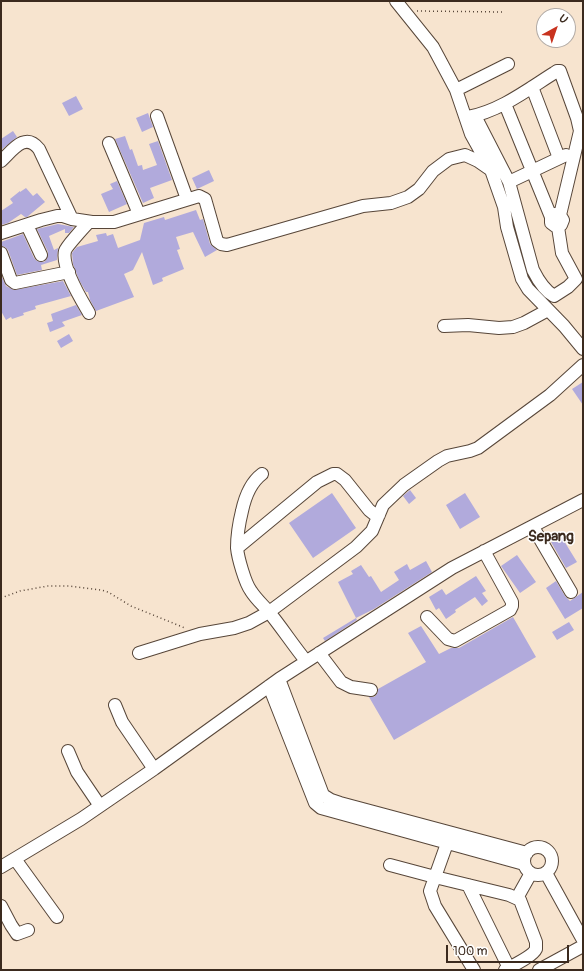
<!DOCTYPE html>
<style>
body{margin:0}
#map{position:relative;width:584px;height:971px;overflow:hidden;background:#f7e4cf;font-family:Pangolin,sans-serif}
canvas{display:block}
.frame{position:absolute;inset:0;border:2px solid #3b2a1e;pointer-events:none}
.north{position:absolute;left:536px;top:8px;width:40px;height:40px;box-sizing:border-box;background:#fff;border:1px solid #b1aaa5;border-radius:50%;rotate:40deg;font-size:11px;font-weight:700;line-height:16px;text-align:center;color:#3b2a1e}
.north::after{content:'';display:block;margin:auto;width:14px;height:18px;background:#c8321e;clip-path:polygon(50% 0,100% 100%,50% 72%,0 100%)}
.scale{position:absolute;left:446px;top:945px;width:123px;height:18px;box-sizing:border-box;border:2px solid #3b2a1e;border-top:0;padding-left:5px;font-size:12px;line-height:14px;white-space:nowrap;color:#3b2a1e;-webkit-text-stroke:3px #fff;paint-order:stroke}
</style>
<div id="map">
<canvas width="584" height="971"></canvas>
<div class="frame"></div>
<div class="north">U</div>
<div class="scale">100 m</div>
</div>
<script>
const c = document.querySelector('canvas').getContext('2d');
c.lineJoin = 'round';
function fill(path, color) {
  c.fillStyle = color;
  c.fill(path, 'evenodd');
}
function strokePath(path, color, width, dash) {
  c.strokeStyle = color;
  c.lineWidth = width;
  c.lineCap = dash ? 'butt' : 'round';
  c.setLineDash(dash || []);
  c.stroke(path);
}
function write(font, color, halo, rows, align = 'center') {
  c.font = font + ' Pangolin,sans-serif';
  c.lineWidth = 3;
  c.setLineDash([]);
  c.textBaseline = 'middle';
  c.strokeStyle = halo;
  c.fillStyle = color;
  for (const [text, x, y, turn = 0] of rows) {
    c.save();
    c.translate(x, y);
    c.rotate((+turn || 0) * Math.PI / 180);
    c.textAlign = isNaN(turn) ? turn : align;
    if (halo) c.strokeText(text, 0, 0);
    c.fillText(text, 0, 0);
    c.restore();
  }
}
fill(new Path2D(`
 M76,96L83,109L69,116L62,103Z
 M148,113L153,127L142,132L136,118Z
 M13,131L17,137L1,150V139Z
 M125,136L130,150L132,149L138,166L142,165L143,170L157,165L149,144L158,141L172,180L150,188L154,198L143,203L115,139Z
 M209,170L214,181L197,189L192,178Z
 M117,181L127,204L109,212L101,194L113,189L110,184Z
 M26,188L33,196L37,193L45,202L27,217H25L21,214L8,223L1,225V211L13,203L10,199L20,191V192Z
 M196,210L200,220L203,219L210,244L217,250L205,257L193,232L176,237L180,249L177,250L184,269L162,278L163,281L153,285L142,252L133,270L124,274L134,297L96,311L90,300L88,292H86L79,280L73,264L72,253L77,247L98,241L96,235L106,233L107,236L113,234L118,248L140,240L144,223L164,217L165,220Z
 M58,224L74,227L69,233H65V229L49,236L54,250L58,248L57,260L41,265L42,270L17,275L8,250L5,247L1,246V242L23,234L34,258L37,261L44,262L47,259L48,252L37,229Z
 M1,275L6,286L14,290L63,281L71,296L35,306L36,309L23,313L24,315L12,319L11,317L6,320L1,311Z
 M76,305L82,315L62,322L65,326L50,332L47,323L53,321L51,314Z
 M69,334L73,341L61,348L57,341Z
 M583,382V405L572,389Z
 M410,490L416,498L409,504L403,496Z
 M332,493L356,528L313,558L289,523Z
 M465,493L480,517L460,529L446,505Z
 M561,536L577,562L566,568L551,542Z
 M517,555L536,582L520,593L501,566Z
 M426,561L432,572L374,609L356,618L338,582L353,574L351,571L361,565L369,577L371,576L381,592L399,580L394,572L407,564L410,570Z
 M476,576L486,591L482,593L488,601L482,606L475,597L455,610L456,612L446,619L439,608L436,610L429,597L442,589L446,595Z
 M556,581L565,596L570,601L583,592V608L565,619L546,588Z
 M513,617L536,657L394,740L369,697H374L377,694L378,689L426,662L408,633L421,626L439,654L451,648H459Z
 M356,618L357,620L325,641L323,638Z
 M569,622L574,630L557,640L552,632Z`), '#b1aadc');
const minor = new Path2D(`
 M396,1L433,47L456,90L471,134L491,170L504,207L507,227L522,279L528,289L564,326L583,349
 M532,87L559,158
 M456,90L508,64
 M505,104L551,217V223L555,226L558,227L561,225L563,220L560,215L555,214L551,217
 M157,116L187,199
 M475,116L509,182L533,270C538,280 545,291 554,296L568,287L576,279L562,253L558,227
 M468,117C500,111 527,90 554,73L557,71H560L577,118L580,131L560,215
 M109,143L139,214
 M1,161C12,151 25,131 39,149L72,219
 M509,182L566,155
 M89,222C84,227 66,247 65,251C61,267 81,299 89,313
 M27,225L41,255
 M1,233L41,220L57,216H63L72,219L92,222H114L199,196L205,199L217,241L221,244L227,245L363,206L391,203L408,197L419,189L433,171L449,159L465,155L478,161L491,170
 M1,253L11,280L15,283L69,272
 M444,326L468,325L499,328L513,327L524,323L548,310
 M262,474C250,483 245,497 242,511C239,523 237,535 237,548C238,558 245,583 251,591C256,599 263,605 269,612C282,628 293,645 306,661
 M533,527L571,592
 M237,548L317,482L333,474H337L345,480L369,510L374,514L379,515
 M427,617L448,639L455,641L510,610L512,606V602L484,551
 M139,653L200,634L234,628L249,623L269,612L356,547L372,531L383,505L404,485L438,461L447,456L470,451L478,448L550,395L583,365
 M319,653L341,682L351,687L371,690
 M279,679L323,795L331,800L340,803L527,853
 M269,686L315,803L321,808L524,864
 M115,705L122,722L154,769
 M68,751L77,772L100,806
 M524 861a14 14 0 1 1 28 0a14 14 0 1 1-28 0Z
 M15,859L57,917
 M390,865L435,877L450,835
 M1,867L81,819L154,769L279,679L452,568L583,500
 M546,873L583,940
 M468,885L509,968
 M517,898L531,873
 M1,906L11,925L17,934L28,930
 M474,970L435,906L430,891L435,877L509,895L520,900L536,942C536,944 536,947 536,949C533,956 512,966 505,970
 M539,970L583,946`);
strokePath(minor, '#574639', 14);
strokePath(new Path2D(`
 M417,11L503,12
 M1,598L20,591L48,586H69L101,590L108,592L131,606L185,628`), '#574639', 1.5, [1, 3]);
strokePath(minor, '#fff', 12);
write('bold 15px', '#3b2a1e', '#fff', [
 ["Sepang",551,537]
]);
</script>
